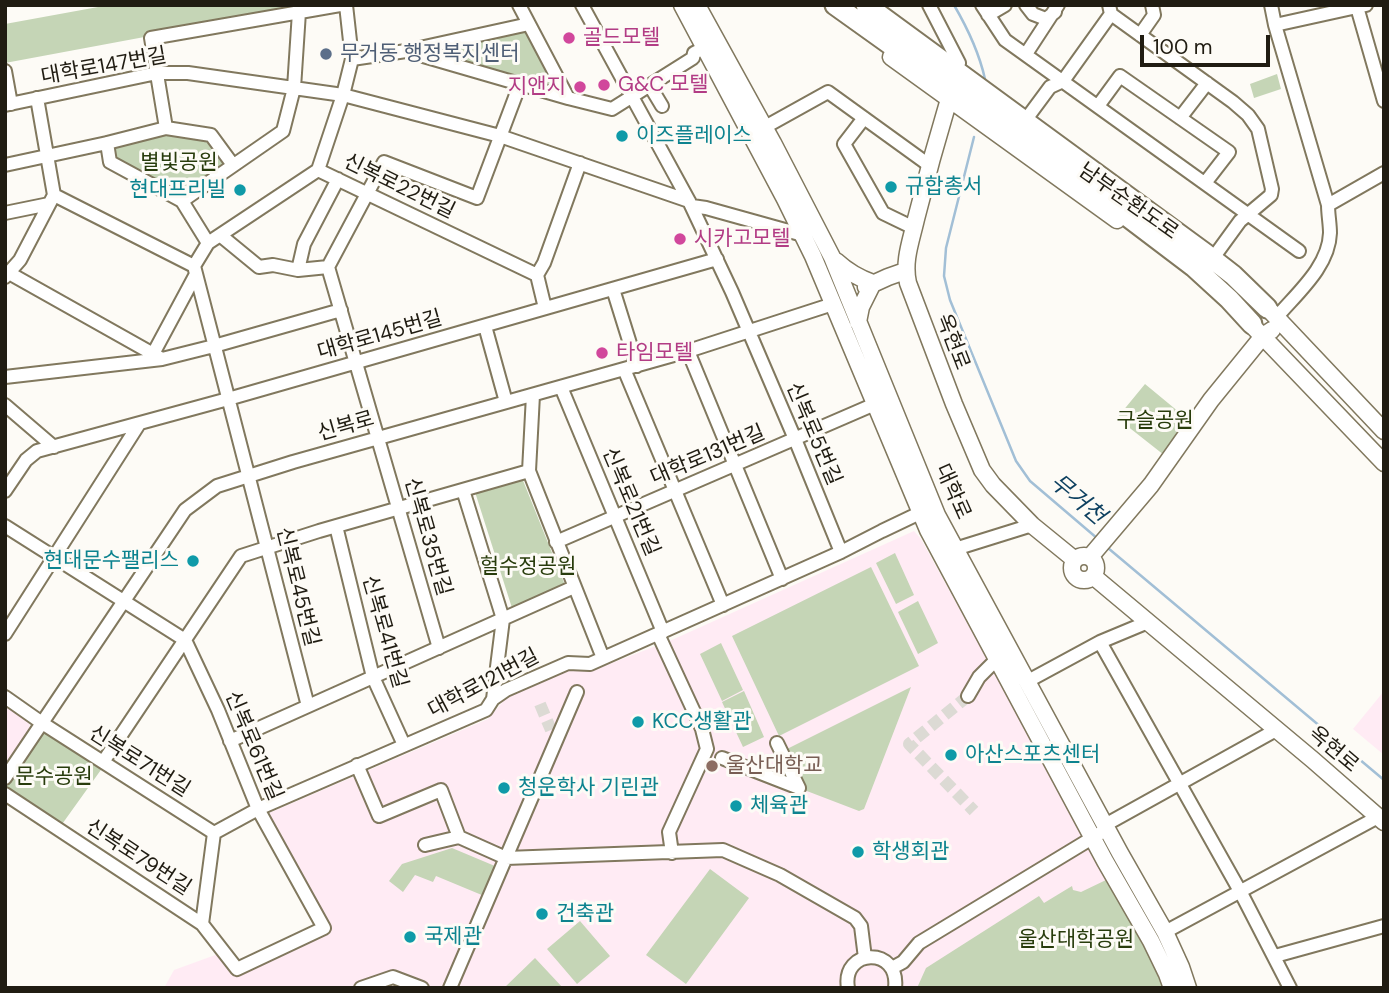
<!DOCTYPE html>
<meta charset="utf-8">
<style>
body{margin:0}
#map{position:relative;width:1389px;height:993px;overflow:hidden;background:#fdfbf6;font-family:"DM Sans",sans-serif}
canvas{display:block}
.frame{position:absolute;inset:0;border:7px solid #201c12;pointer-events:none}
.scale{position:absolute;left:1140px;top:35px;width:130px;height:32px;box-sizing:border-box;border:4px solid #201c12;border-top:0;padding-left:9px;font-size:21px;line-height:24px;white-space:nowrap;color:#201c12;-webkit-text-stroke:5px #fdfbf6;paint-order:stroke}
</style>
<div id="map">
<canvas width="1389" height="993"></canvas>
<div class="frame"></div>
<div class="scale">100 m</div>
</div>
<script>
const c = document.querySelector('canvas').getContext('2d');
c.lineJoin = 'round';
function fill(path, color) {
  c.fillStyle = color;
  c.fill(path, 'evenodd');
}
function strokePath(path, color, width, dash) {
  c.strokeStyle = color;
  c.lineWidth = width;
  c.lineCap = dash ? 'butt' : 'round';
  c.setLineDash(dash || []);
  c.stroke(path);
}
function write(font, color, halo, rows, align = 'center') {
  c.font = font + ' "DM Sans","Noto Sans KR",sans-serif';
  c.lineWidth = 6;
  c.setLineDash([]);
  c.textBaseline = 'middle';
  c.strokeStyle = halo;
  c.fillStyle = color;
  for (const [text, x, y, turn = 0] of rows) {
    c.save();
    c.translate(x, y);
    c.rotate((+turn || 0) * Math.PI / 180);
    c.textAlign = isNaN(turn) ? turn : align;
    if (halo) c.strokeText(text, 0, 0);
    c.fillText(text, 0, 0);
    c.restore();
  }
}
fill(new Path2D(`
 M914,531L921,539L1107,878L1160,968L1166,988H164L174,970L218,954L236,976L331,932L269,813L488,719L507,697L571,668L594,670L674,639Z
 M1384,691V755L1353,729Z
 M5,706L29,722L30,729L5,765Z`), '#ffebf4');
fill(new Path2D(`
 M109,5H316L5,63V24Z
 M529,24L568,98L406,51Z
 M1277,74L1281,89L1254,98L1250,84Z
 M168,133L210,138L229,164L181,197L113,160L114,145Z
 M1145,384L1191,422L1164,455L1117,418Z
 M522,478L565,585L512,608L475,492Z
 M895,553L914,595L896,604L876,563Z
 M871,567L919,666L779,736L732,636Z
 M918,601L938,643L918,654L898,612Z
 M721,643L743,690L722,701L700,654Z
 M911,687L864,809L859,811L799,788L781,752Z
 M744,691L764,737L743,747L722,702Z
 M44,730L103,767L60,827L7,792L5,787Z
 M452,848L502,869L489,898L436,876L433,882L415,875L403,892L389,881L402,864Z
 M710,869L749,898L686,984L646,955Z
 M1106,880C1127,914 1151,949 1162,988H917L926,968L1039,896L1044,903L1072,886L1073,890L1081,892Z
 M580,921L610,956L577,984L547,949Z
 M535,958L563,988H504Z`), '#c5d5b6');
strokePath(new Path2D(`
 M954,5C968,29 979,52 985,79
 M974,137L946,248L944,276L950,300L1016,461L1030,481L1098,539
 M1108,548L1384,780`), '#a2bfd6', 2.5);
strokePath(new Path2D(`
 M968,696L909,744L974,811
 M540,704L551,730`), '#dcdad4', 12, [12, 6]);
const minor = new Path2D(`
 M519,5L568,98
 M582,5L689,201L732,292L795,439L841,552
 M929,5L959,63
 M982,5L1005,40L1299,251
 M1026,5L1033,14L1046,19L1055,12
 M1271,5L1275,25L1328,205C1328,214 1330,224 1330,233C1329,267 1296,294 1276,318
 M1357,7L1384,101
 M1111,14L1233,102L1248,115L1258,129L1272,189L1271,195L1240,221L1216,254
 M988,15L1005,5
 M1275,25L1366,5
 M1140,35L1154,15L1152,5
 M406,51L568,98L612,109L693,58L694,53L704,48
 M1026,54L1058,5
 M352,59L406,51L529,24
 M5,71L11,104
 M650,86L662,106
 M37,98L54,195
 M5,105L157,73H188L343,95L500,136L689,201
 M1098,106L1120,76L1229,152L1205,183
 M1030,114L1050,87L1063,81L1111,14L1109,5
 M864,118L844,144L883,213L914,228
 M1180,118L1207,83
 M765,127L828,92L929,165
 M166,128L151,38L340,5
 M107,143L110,162L182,201
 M5,165L107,143L166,128L211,135L233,165
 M318,170L343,95L352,59L346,5
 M54,195L194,266L308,706
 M1328,205L1384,173
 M692,206L706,208L803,235
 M5,213L49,204
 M220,235L259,267L273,265L298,270L328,267
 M208,243L182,201L283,131L294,88L299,12
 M194,266L208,243L318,170L537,275L545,308
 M298,270L304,244L338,179
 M9,273L162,359
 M537,275L544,263L580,163
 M5,277L20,260L54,195
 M613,289L637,366
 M485,326L506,402
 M688,351L782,579
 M153,354L196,274
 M624,369L723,605
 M5,377L162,359L214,346L341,310
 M561,387L663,632
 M533,395L529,471L603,658
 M5,405L54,447
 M463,490L503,619L493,699
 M5,491L26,460L37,451L228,399L717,259
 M5,526L185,640L218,710L258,809L324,928L237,969L202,924L5,794
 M336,526L373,677L404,745
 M556,542L875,404
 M955,549L1032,525
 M5,634L139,424
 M658,634L702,729L707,749L669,832L672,853
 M1100,642L1240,891L1290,988
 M439,648L328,267L384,162L477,198L520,84
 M1028,681L1100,642L1148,622
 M968,696L979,677L997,659
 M5,697L42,723L214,833
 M230,741L574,587
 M777,743L799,788
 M722,758L799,788
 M103,762L241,556L319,531L529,471
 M357,765L379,816L441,790L459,837L506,858L723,850L780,875L855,918L861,926L865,958
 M5,778L185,510L217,486L293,462L688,351L833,304
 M1105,825L1276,730
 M425,845L459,837
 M202,924L214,833L258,809L486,710L493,699L506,690L568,663L590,664L841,552L882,531L926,510
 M1165,932L1378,817
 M1275,956L1384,926
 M892,968L903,962L919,943L1107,829
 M361,988L393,977L422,988
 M450,988L577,692
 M848,988C841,948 900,946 895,988`);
const major = new Path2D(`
 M682,5L785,199L813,256L928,530L1105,861L1151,941L1167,974L1172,988
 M697,5L773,143L832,257L937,515L1120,853L1165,932L1181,967L1188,988
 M891,57L1117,220
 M949,99C937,139 926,179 916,219C911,241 903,261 908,283L954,404L982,470L993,485L1032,525L1075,560
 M836,261C848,272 858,278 873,283L861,307L858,322
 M866,287L888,277L905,271
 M1260,300L1384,431
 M1243,316L1384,463
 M1072 568a12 12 0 1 1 24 0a12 12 0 1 1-24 0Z
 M1090,557L1151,485L1211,400L1263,336L1272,330
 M1093,576L1313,760L1384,822`);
const highway = new Path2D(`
 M835,5L1070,173L1194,267L1229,299L1252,324
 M866,5L1206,254L1233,275L1267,308`);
strokePath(minor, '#81785e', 16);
strokePath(major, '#81785e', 19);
strokePath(highway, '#81785e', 23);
strokePath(minor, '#fff', 12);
strokePath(major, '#fff', 16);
strokePath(highway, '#fff', 19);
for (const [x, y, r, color] of [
 [569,38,7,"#d1479c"],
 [326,54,7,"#5c6f8a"],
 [604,85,7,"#d1479c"],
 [580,87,7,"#d1479c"],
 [622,136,7,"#0f9aa8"],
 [891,187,7,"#0f9aa8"],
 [240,190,7,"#0f9aa8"],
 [680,239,7,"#d1479c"],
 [602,353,7,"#d1479c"],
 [193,561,7,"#0f9aa8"],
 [638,722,7,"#0f9aa8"],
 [951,755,7,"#0f9aa8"],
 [712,766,7,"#8d6e63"],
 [504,788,7,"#0f9aa8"],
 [736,806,7,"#0f9aa8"],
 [858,852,7,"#0f9aa8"],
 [542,914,7,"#0f9aa8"],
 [410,937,7,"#0f9aa8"]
]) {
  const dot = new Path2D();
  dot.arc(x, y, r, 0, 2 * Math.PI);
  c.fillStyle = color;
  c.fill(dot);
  strokePath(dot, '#fdfbf6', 2.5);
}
write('21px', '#b23c85', '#fdfbf6', [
 ["골드모텔",583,38],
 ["G&C 모텔",618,85],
 ["지앤지",566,87,"right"],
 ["시카고모텔",694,239],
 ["타임모텔",616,353]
], 'left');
write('21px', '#4e5e75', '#fdfbf6', [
 ["무거동 행정복지센터",340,54]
], 'left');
write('21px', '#201c12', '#fdfbf6', [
 ["대학로147번길",104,67,-10],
 ["신복로22번길",399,187,26],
 ["남부순환도로",1128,202,35],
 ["대학로145번길",380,336,-16],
 ["옥현로",952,342,69],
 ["신복로",346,427,-16],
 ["신복로5번길",813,434,67],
 ["대학로131번길",708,456,-23],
 ["대학로",952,492,66],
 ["신복로21번길",630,502,67],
 ["신복로35번길",427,537,74],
 ["신복로45번길",297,587,76],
 ["신복로41번길",384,632,74],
 ["대학로121번길",484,684,-28],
 ["신복로61번길",253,746,67],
 ["옥현로",1333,750,40],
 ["신복로71번길",139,762,32],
 ["신복로79번길",138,858,33]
]);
write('21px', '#0d838f', '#fdfbf6', [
 ["이즈플레이스",636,136],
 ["규합총서",905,187],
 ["현대프리빌",226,190,"right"],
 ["현대문수팰리스",179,561,"right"],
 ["KCC생활관",652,722],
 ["아산스포츠센터",965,755],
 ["청운학사 기린관",518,788],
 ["체육관",750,806],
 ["학생회관",872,852],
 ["건축관",556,914],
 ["국제관",424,937]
], 'left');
write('21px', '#283c0c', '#fdfbf6', [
 ["별빛공원",179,163],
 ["구슬공원",1155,421],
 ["헐수정공원",528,567],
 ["문수공원",54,777],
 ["울산대학공원",1076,940]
]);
write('21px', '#785e54', '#fdfbf6', [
 ["울산대학교",726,766]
], 'left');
write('italic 23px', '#0c3f5f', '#fdfbf6', [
 ["무거천",1077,500,40]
]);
</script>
